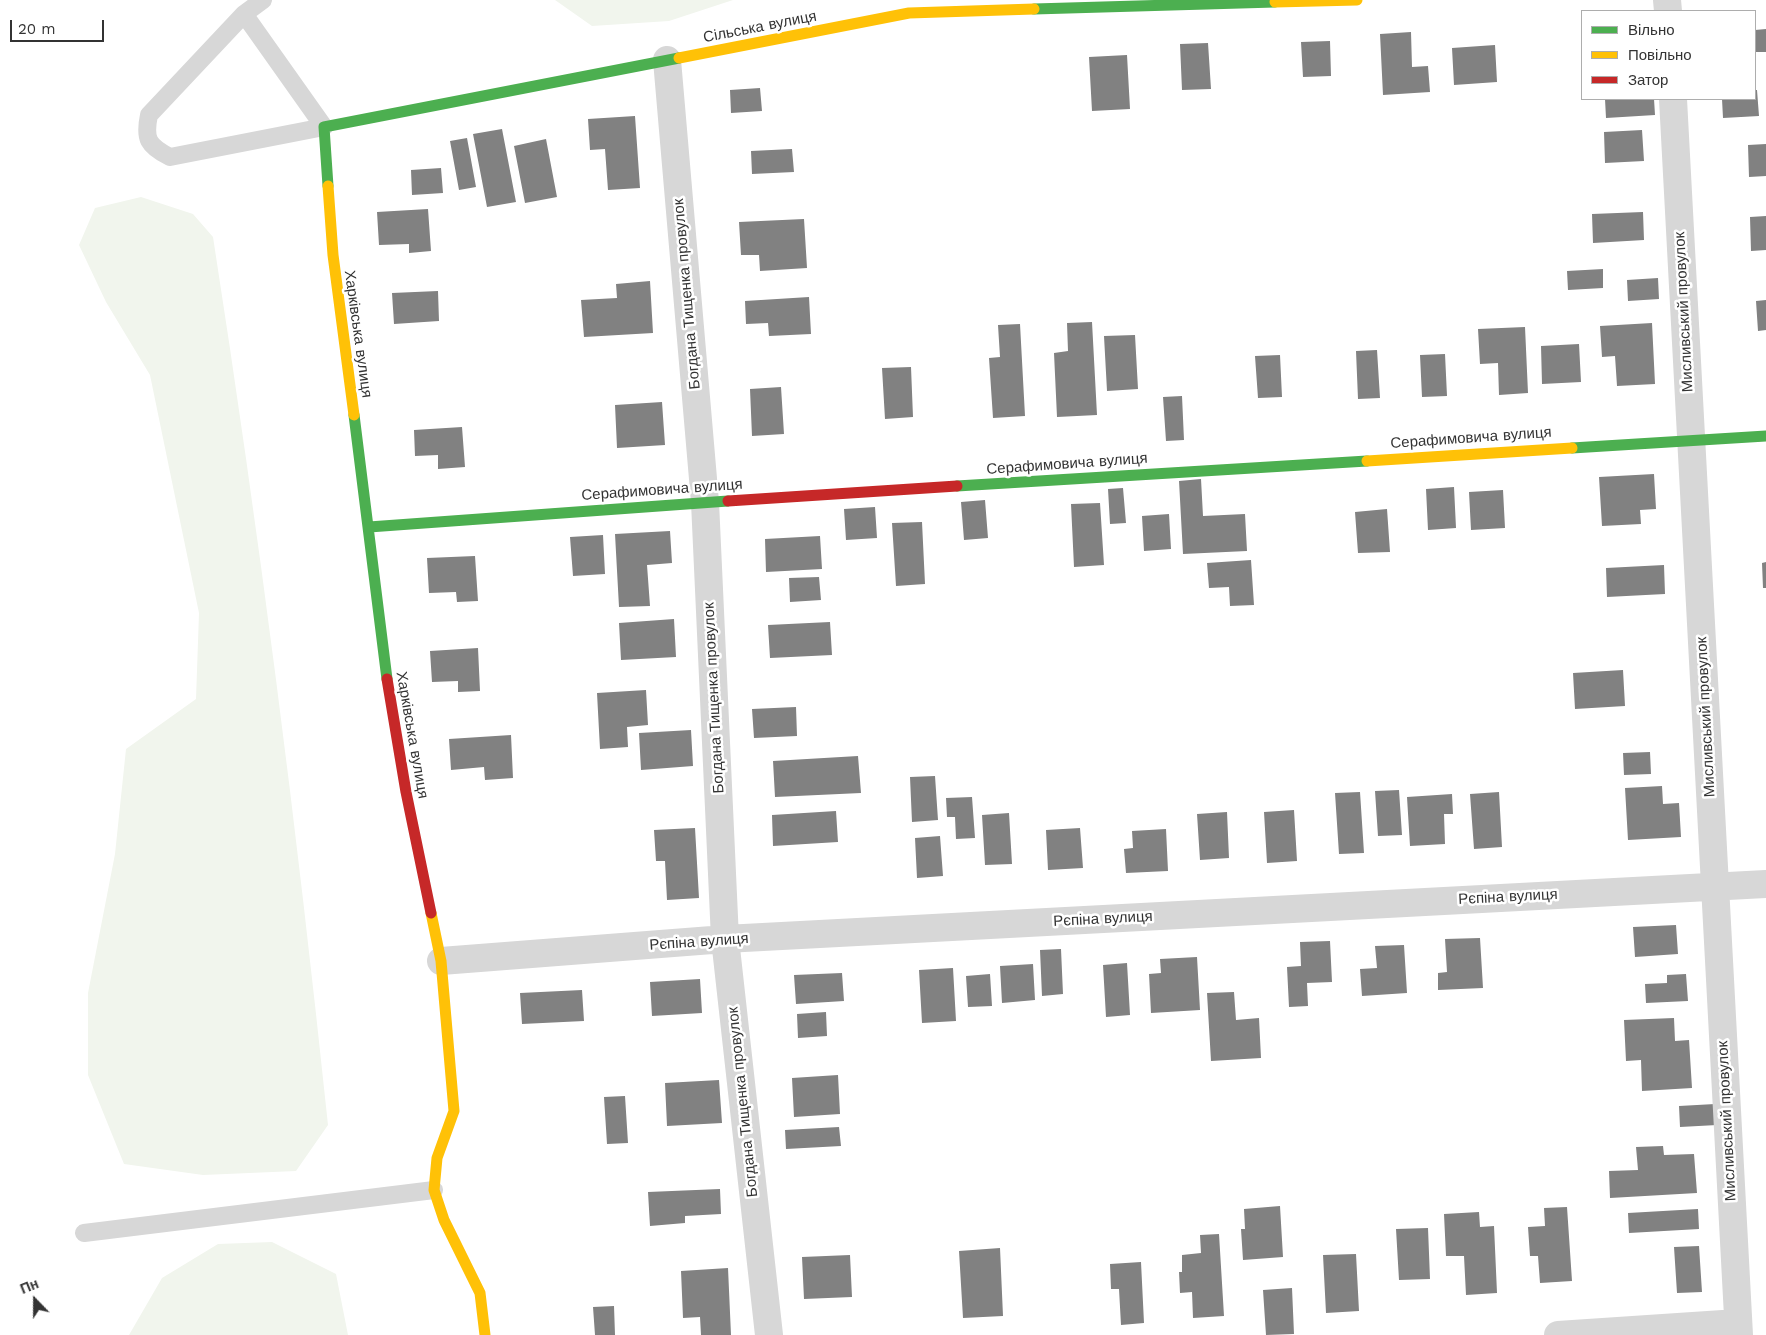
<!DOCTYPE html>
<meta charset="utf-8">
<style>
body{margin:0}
#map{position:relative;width:1766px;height:1335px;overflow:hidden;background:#fff;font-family:"Work Sans",sans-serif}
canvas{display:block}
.legend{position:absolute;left:1581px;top:10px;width:175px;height:90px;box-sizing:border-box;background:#fff;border:1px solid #adadad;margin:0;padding:6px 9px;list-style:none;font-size:15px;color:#333}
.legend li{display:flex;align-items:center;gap:10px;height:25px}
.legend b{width:25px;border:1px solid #adadad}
.north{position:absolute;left:10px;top:1275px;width:50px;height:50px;-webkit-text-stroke:4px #fff;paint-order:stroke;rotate:338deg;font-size:14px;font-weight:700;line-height:20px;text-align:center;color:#333}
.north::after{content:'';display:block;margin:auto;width:18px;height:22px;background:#333;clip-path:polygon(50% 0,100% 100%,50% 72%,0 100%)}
.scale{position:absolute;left:10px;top:20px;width:94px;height:22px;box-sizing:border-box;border:2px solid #333;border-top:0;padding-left:6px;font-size:15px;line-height:18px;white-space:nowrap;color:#333;-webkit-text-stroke:4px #fff;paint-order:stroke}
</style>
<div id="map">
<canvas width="1766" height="1335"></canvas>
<ul class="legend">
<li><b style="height:6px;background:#4caf50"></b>Вільно</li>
<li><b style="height:6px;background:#ffc107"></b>Повільно</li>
<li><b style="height:6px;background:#c62828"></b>Затор</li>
</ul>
<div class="north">Пн</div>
<div class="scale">20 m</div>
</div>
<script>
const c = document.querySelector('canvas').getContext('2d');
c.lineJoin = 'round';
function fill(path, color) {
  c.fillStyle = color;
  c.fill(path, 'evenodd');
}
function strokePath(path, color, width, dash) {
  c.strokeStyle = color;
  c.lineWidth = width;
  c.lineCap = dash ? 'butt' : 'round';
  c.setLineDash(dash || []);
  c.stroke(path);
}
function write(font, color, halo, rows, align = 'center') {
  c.font = font + ' "Work Sans",sans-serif';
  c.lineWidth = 5;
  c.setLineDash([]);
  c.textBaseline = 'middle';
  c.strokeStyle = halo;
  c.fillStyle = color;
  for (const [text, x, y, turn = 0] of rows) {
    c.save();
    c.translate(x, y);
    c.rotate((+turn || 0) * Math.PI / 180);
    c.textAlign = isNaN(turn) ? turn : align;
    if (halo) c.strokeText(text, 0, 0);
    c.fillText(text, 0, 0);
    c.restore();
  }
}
fill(new Path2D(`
 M555,0H733L669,21L592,26Z
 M141,197L193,214L213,237C259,532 297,828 328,1125L296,1171L203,1175L124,1164L88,1075V993L115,854L126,749L196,699L199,613L150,375L106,302L79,245L95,208Z
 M272,1242L336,1274L348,1335H129L162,1278L218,1244Z`), '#f1f5ed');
fill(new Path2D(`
 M1766,29V52H1755V30Z
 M1411,32L1412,67L1428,66L1430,92L1383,95L1380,34Z
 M1330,41L1331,76L1303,77L1301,42Z
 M1208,43L1211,89L1182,90L1180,44Z
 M1495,45L1497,82L1454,85L1452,48Z
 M1127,55L1130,109L1092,111L1089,57Z
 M760,88L762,111L731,113L730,90Z
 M1755,90H1757L1759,116L1723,118L1722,99H1755Z
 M1605,99H1654L1655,115L1606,118Z
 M635,116L640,188L608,190L605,149L590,150L588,119Z
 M502,129L516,202L487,207L473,134Z
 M1642,130L1644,161L1605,163L1604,132Z
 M467,138L476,187L459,190L450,141Z
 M546,139L557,197L525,203L514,146Z
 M1766,144V176L1749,177L1748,145Z
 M792,149L794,172L752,174L751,151Z
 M441,168L443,193L412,195L411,170Z
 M428,209L431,251L409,253V244L379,245L377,212Z
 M1643,212L1644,240L1593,243L1592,214Z
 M1766,216V250L1751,251L1750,217Z
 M804,219L807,268L760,271L759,255H741L739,222Z
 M1603,269V288L1568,290L1567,271Z
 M1658,278L1659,299L1628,301L1627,280Z
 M650,281L653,333L584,337L581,300L617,298L616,284Z
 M438,291L439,321L394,324L392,293Z
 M809,297L811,334L769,336L768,323L746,324L745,301Z
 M1766,300V330L1758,331L1756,301Z
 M1092,322L1097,415L1057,417L1054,353L1068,351L1067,323Z
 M1652,323L1655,384L1617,386L1615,356L1602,357L1600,326Z
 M1020,324L1025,416L993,418L989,358L1000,357L998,325Z
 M1525,327L1528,393L1499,395L1498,363L1480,364L1478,329Z
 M1135,335L1138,389L1107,391L1104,336Z
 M1579,344L1581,382L1542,384L1541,346Z
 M1377,350L1380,398L1358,399L1356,351Z
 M1445,354L1447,396L1422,397L1420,355Z
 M1280,355L1282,397L1258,398L1255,356Z
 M911,367L913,417L885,419L882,368Z
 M781,387L784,434L752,436L750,389Z
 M1182,396L1184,440L1166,441L1163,397Z
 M662,402L665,445L617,448L615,405Z
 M462,427L465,467L438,469V455L415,456L414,430Z
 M1654,474L1656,509L1640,510L1641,524L1602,526L1599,477Z
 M1201,479L1203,516L1245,514L1247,551L1183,554L1179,481Z
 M1454,487L1456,528L1428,530L1426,489Z
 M1123,488L1126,523L1110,524L1108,489Z
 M1503,490L1505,528L1471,530L1469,492Z
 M985,500L988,538L964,540L961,502Z
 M1100,503L1104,565L1074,567L1071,504Z
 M875,507L877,538L846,540L844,509Z
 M1387,509L1390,552L1358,553L1355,512Z
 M1169,514L1171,549L1144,551L1142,516Z
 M922,522L925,584L896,586L892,523Z
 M670,531L672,563L647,565L650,606L619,607L615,534Z
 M603,535L605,574L573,576L570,537Z
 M820,536L822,569L766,572L765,539Z
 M475,556L478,601L457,602L456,592L429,593L427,558Z
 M1251,560L1254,605L1230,606L1229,587L1209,588L1207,563Z
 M1766,562V588H1763L1762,563Z
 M1664,565L1665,594L1607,597L1606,568Z
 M819,577L821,600L790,602L789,578Z
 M674,619L676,657L621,660L619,623Z
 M830,622L832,655L770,658L768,625Z
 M478,648L480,691L458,692V681L432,682L430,651Z
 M1623,670L1625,706L1575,709L1573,673Z
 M646,690L648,725L627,727L628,747L600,749L597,693Z
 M796,707L797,736L754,738L752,709Z
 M691,730L693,766L641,770L639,733Z
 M511,735L513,778L485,780L484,767L451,770L449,739Z
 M1650,752L1651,774L1624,775L1623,753Z
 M858,756L861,793L775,797L773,761Z
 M935,776L938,820L912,822L910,777Z
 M1662,786L1663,804L1679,803L1681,837L1628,840L1625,788Z
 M1399,790L1402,835L1378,836L1375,791Z
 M1360,792L1364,853L1339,854L1335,793Z
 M1499,792L1502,847L1474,849L1470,794Z
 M1452,794L1453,814H1444L1445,844L1410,846L1407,797Z
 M972,797L975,838L956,839L955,817H947L946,798Z
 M1294,810L1297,861L1267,863L1264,812Z
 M836,811L838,842L773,846L772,815Z
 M1227,812L1229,858L1200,860L1197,814Z
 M1009,813L1012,864L985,865L982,815Z
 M695,828L699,898L667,900L665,861H656L654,830Z
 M1080,828L1083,868L1048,870L1046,830Z
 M1166,829L1168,871L1126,873L1124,849L1133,848L1132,831Z
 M940,836L943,876L917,878L915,838Z
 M1676,925L1678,954L1635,957L1633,927Z
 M1480,938L1483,988L1438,990V973L1447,972L1445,939Z
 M1330,941L1332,982L1307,983L1308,1006L1289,1007L1287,967L1301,966L1300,942Z
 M1404,945L1407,993L1362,996L1360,969L1377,968L1375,946Z
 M1061,949L1063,994L1042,996L1040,950Z
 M1197,957L1200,1010L1151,1013L1149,974L1161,973L1160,959Z
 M1127,963L1130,1015L1106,1017L1103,965Z
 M1033,964L1035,1000L1002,1003L1000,966Z
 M953,968L956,1021L922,1023L919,970Z
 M842,973L844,1001L796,1004L794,975Z
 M990,974L992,1006L968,1007L966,976Z
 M1686,974L1688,1001L1646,1003L1645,984L1667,983V975Z
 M700,979L702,1013L652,1016L650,982Z
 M582,990L584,1021L522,1024L520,993Z
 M1234,992L1236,1020L1259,1018L1261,1058L1211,1061L1207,993Z
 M826,1012L827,1036L798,1038L797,1014Z
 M1674,1018L1675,1041L1689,1040L1692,1088L1642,1091L1641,1060L1626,1061L1624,1020Z
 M838,1075L840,1114L794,1117L792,1078Z
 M719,1080L722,1123L667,1126L665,1083Z
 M625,1096L628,1143L607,1144L604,1097Z
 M1715,1104L1717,1125L1680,1127L1679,1106Z
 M839,1127L841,1146L786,1149L785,1130Z
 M1663,1146L1664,1155L1694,1154L1697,1193L1610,1198L1609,1171L1638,1170L1636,1147Z
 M720,1189L721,1214L685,1216V1223L650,1226L648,1192Z
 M1280,1206L1283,1257L1243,1260L1241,1229H1245L1244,1209Z
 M1567,1207L1572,1281L1540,1283L1538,1256H1530L1528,1227L1545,1226L1544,1208Z
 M1698,1209L1699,1229L1629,1233L1628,1213Z
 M1479,1212L1480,1227L1494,1226L1497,1293L1466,1295L1464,1256H1446L1444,1214Z
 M1428,1228L1430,1279L1399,1280L1396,1229Z
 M1219,1234L1224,1316L1193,1318L1192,1292L1180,1293L1179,1272H1182V1255L1201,1253L1200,1235Z
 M1699,1246L1702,1292L1677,1293L1674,1247Z
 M1000,1248L1003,1316L963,1318L959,1251Z
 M1356,1254L1359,1311L1326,1313L1323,1255Z
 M850,1255L852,1297L804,1299L802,1257Z
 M1141,1262L1144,1323L1121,1325L1119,1289H1111L1110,1264Z
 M728,1268L731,1335H701L700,1317L683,1318L681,1271Z
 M1292,1288L1294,1334L1266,1335L1263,1290Z
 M614,1306L615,1335H595L593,1307Z`), '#818181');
strokePath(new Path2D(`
 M244,14L324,127L170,157C148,146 144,139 149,115L244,14L263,0
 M84,1233L434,1190`), '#d7d7d7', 18);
strokePath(new Path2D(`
 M1667,0L1668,11
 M667,60L705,502L725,939L769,1335
 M1673,99L1739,1335
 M441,961L725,939L1766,884
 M1558,1335L1738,1323`), '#d7d7d7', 28);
strokePath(new Path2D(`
 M1034,9L1275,2
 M328,186L324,127L679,58
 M354,415L387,679
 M1572,448L1766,436
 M957,486L1367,461
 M369,527L728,501`), '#4caf50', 11);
strokePath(new Path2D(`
 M1275,2L1357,0
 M679,58L909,13L1034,9
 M328,186L333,255L354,415
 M1367,461L1572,448
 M431,913L441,961L454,1111L437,1158L434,1190L444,1220L480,1293L485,1335`), '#ffc107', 11);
strokePath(new Path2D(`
 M728,501L957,486
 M387,679L406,792L431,913`), '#c62828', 11);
write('15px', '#333', '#fff', [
 ["Сільська вулиця",760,27,-11],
 ["Богдана Тищенка провулок",687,294,-95],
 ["Мисливський провулок",1684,312,-93],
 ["Харківська вулиця",358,334,82],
 ["Серафимовича вулиця",1471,438,-4],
 ["Серафимовича вулиця",1067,464,-4],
 ["Серафимовича вулиця",662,490,-4],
 ["Богдана Тищенка провулок",714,698,-93],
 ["Мисливський провулок",1706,717,-93],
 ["Харківська вулиця",412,735,80],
 ["Рєпіна вулиця",1508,897,-3],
 ["Рєпіна вулиця",1103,919,-3],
 ["Рєпіна вулиця",699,942,-4],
 ["Богдана Тищенка провулок",743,1102,-96],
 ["Мисливський провулок",1727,1121,-93]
]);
</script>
